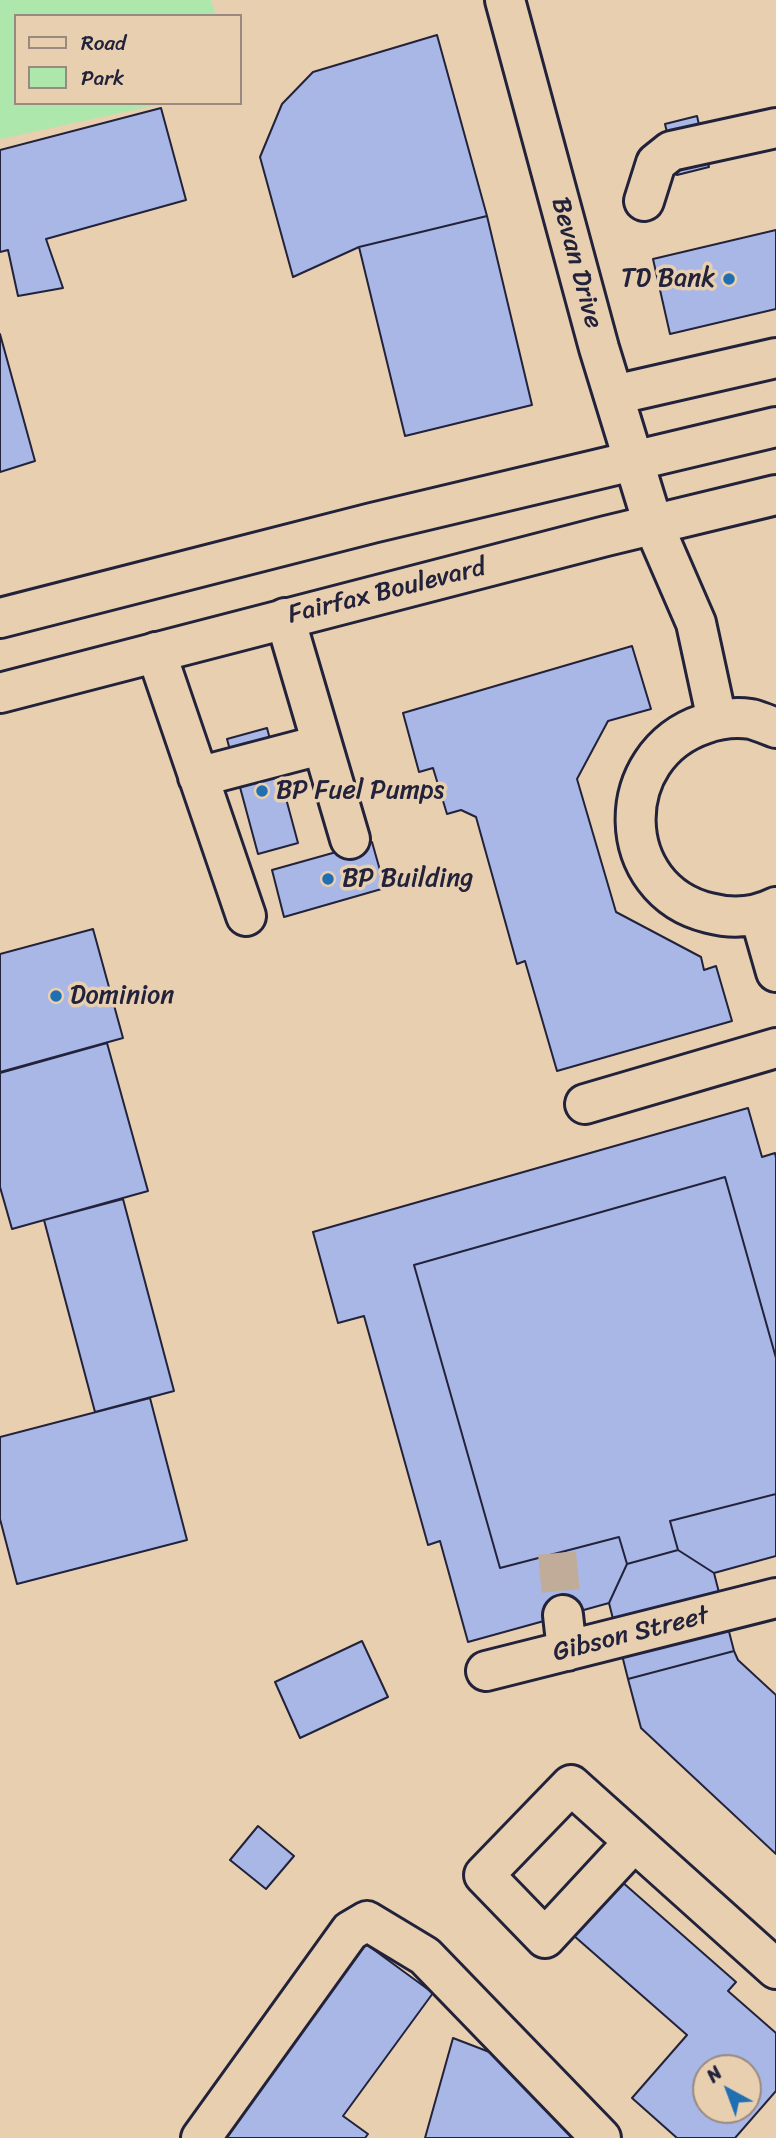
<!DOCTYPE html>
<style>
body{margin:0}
#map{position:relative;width:776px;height:2138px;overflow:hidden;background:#e8cfb0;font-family:Sriracha,sans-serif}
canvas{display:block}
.legend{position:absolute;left:14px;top:14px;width:228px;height:91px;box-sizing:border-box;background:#e8cfb0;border:2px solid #998a81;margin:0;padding:9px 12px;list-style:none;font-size:21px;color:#22223b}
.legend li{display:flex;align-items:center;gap:14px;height:35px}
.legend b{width:35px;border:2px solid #998a81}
.north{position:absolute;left:692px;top:2054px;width:70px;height:70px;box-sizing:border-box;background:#e8cfb0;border:2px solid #998a81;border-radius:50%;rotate:319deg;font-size:19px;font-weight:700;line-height:28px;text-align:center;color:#22223b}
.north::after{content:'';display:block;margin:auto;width:24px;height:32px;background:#1f6fb2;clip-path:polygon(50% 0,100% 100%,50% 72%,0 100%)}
</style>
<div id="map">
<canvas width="776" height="2138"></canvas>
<ul class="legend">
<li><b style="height:9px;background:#e8cfb0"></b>Road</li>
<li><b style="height:19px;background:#ade7ac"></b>Park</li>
</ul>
<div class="north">N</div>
</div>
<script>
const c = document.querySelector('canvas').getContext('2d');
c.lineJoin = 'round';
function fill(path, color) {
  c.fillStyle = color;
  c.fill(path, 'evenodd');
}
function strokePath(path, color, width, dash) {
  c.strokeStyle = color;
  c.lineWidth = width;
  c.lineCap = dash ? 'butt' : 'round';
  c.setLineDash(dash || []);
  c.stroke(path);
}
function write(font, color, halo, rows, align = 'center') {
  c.font = font + ' Sriracha,sans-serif';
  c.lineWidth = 7;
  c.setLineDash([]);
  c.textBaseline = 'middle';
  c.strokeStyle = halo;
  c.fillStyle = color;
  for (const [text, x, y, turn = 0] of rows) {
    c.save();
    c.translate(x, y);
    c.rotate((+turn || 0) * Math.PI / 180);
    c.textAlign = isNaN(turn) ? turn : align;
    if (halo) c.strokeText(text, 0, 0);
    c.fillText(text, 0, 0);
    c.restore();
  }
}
fill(new Path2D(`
 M0,0H211L216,16H16V103H166L0,139Z`), '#ade7ac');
const building = new Path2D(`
 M437,35L487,216L359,247L293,277L260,157L282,104L313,72Z
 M161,108L186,200L46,239L63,288L18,296L8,250L0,252V150Z
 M697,116L709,167L677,175L665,124Z
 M487,216L532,405L405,436L359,247Z
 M776,230V309L670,334L653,259Z
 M0,334L35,461L0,472Z
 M632,646L651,709L608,721L577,779L616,912L701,957L704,970L716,966L732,1021L557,1071L525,961L517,964L476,817L461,810L447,814L433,768L419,772L403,713Z
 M267,728L298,843L258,854L227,739Z
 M372,842L385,888L284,917L272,870Z
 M93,929L123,1038L0,1072V954Z
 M107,1043L148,1191L12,1229L0,1187V1073Z
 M748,1108L762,1157L775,1153L776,1158V1358L725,1177L414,1265L500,1568L619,1537L627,1564L609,1603L468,1642L440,1541L428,1545L364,1316L338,1323L313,1232Z
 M725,1177L776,1358V1494L670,1521L678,1550L627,1564L619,1537L500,1568L414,1265Z
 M123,1199L174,1391L95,1412L44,1220Z
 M150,1398L187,1540L17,1584L0,1519V1437Z
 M776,1494V1556L714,1573L678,1550L670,1521Z
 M678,1550L714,1573L734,1651L628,1679L609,1603L627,1564Z
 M362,1641L388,1697L300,1738L275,1682Z
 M734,1651L738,1660L776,1695V1854L641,1728L628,1679Z
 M258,1826L294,1856L266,1889L230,1860Z
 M621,1881L736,1982L728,1991L776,2033V2091L735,2138H677L632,2098L687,2035L573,1935ZM706,2068H748V2110H706Z
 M366,1944L433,1993L343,2116L368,2134L365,2138H224Z
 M453,2038L505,2058L576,2138H425Z`);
fill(building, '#a8b7e6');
strokePath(building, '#22223b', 2);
strokePath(new Path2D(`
 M557,1553L563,1615`), '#c0ac99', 38, [38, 19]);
const minor = new Path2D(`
 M505,0L599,348L653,524L696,623L717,720
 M644,201L656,163L671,151L776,128
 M614,395L776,358
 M285,618L350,839
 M156,652L246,916
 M776,728C768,725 759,721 751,719C736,717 718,719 704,724C611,755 613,890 709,913C732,919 754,918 776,907
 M198,777L320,745
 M760,916L776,972
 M585,1104L776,1048
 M563,1615L567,1651
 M486,1671L776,1598
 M634,1842L545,1938L484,1875L571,1785L776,1969
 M201,2138L350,1931L367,1921L425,1956L601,2138`);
const major = new Path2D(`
 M0,618L372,523L776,427
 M0,693L606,536L776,495`);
strokePath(minor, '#22223b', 44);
strokePath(major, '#22223b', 44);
strokePath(minor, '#e8cfb0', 38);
strokePath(major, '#e8cfb0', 38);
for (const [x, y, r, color] of [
 [729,279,7,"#1f6fb2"],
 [262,791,7,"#1f6fb2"],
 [328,879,7,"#1f6fb2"],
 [56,996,7,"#1f6fb2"]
]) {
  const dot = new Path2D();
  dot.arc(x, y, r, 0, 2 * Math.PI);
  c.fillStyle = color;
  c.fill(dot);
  strokePath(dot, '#e8cfb0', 2.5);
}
write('26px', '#22223b', '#e8cfb0', [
 ["Bevan Drive",576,263,75],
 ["Fairfax Boulevard",387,592,-14],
 ["Gibson Street",631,1635,-14]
]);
write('26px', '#22223b', '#e8cfb0', [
 ["TD Bank",715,279,"right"],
 ["BP Fuel Pumps",276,791],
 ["BP Building",342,879],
 ["Dominion",70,996]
], 'left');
</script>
